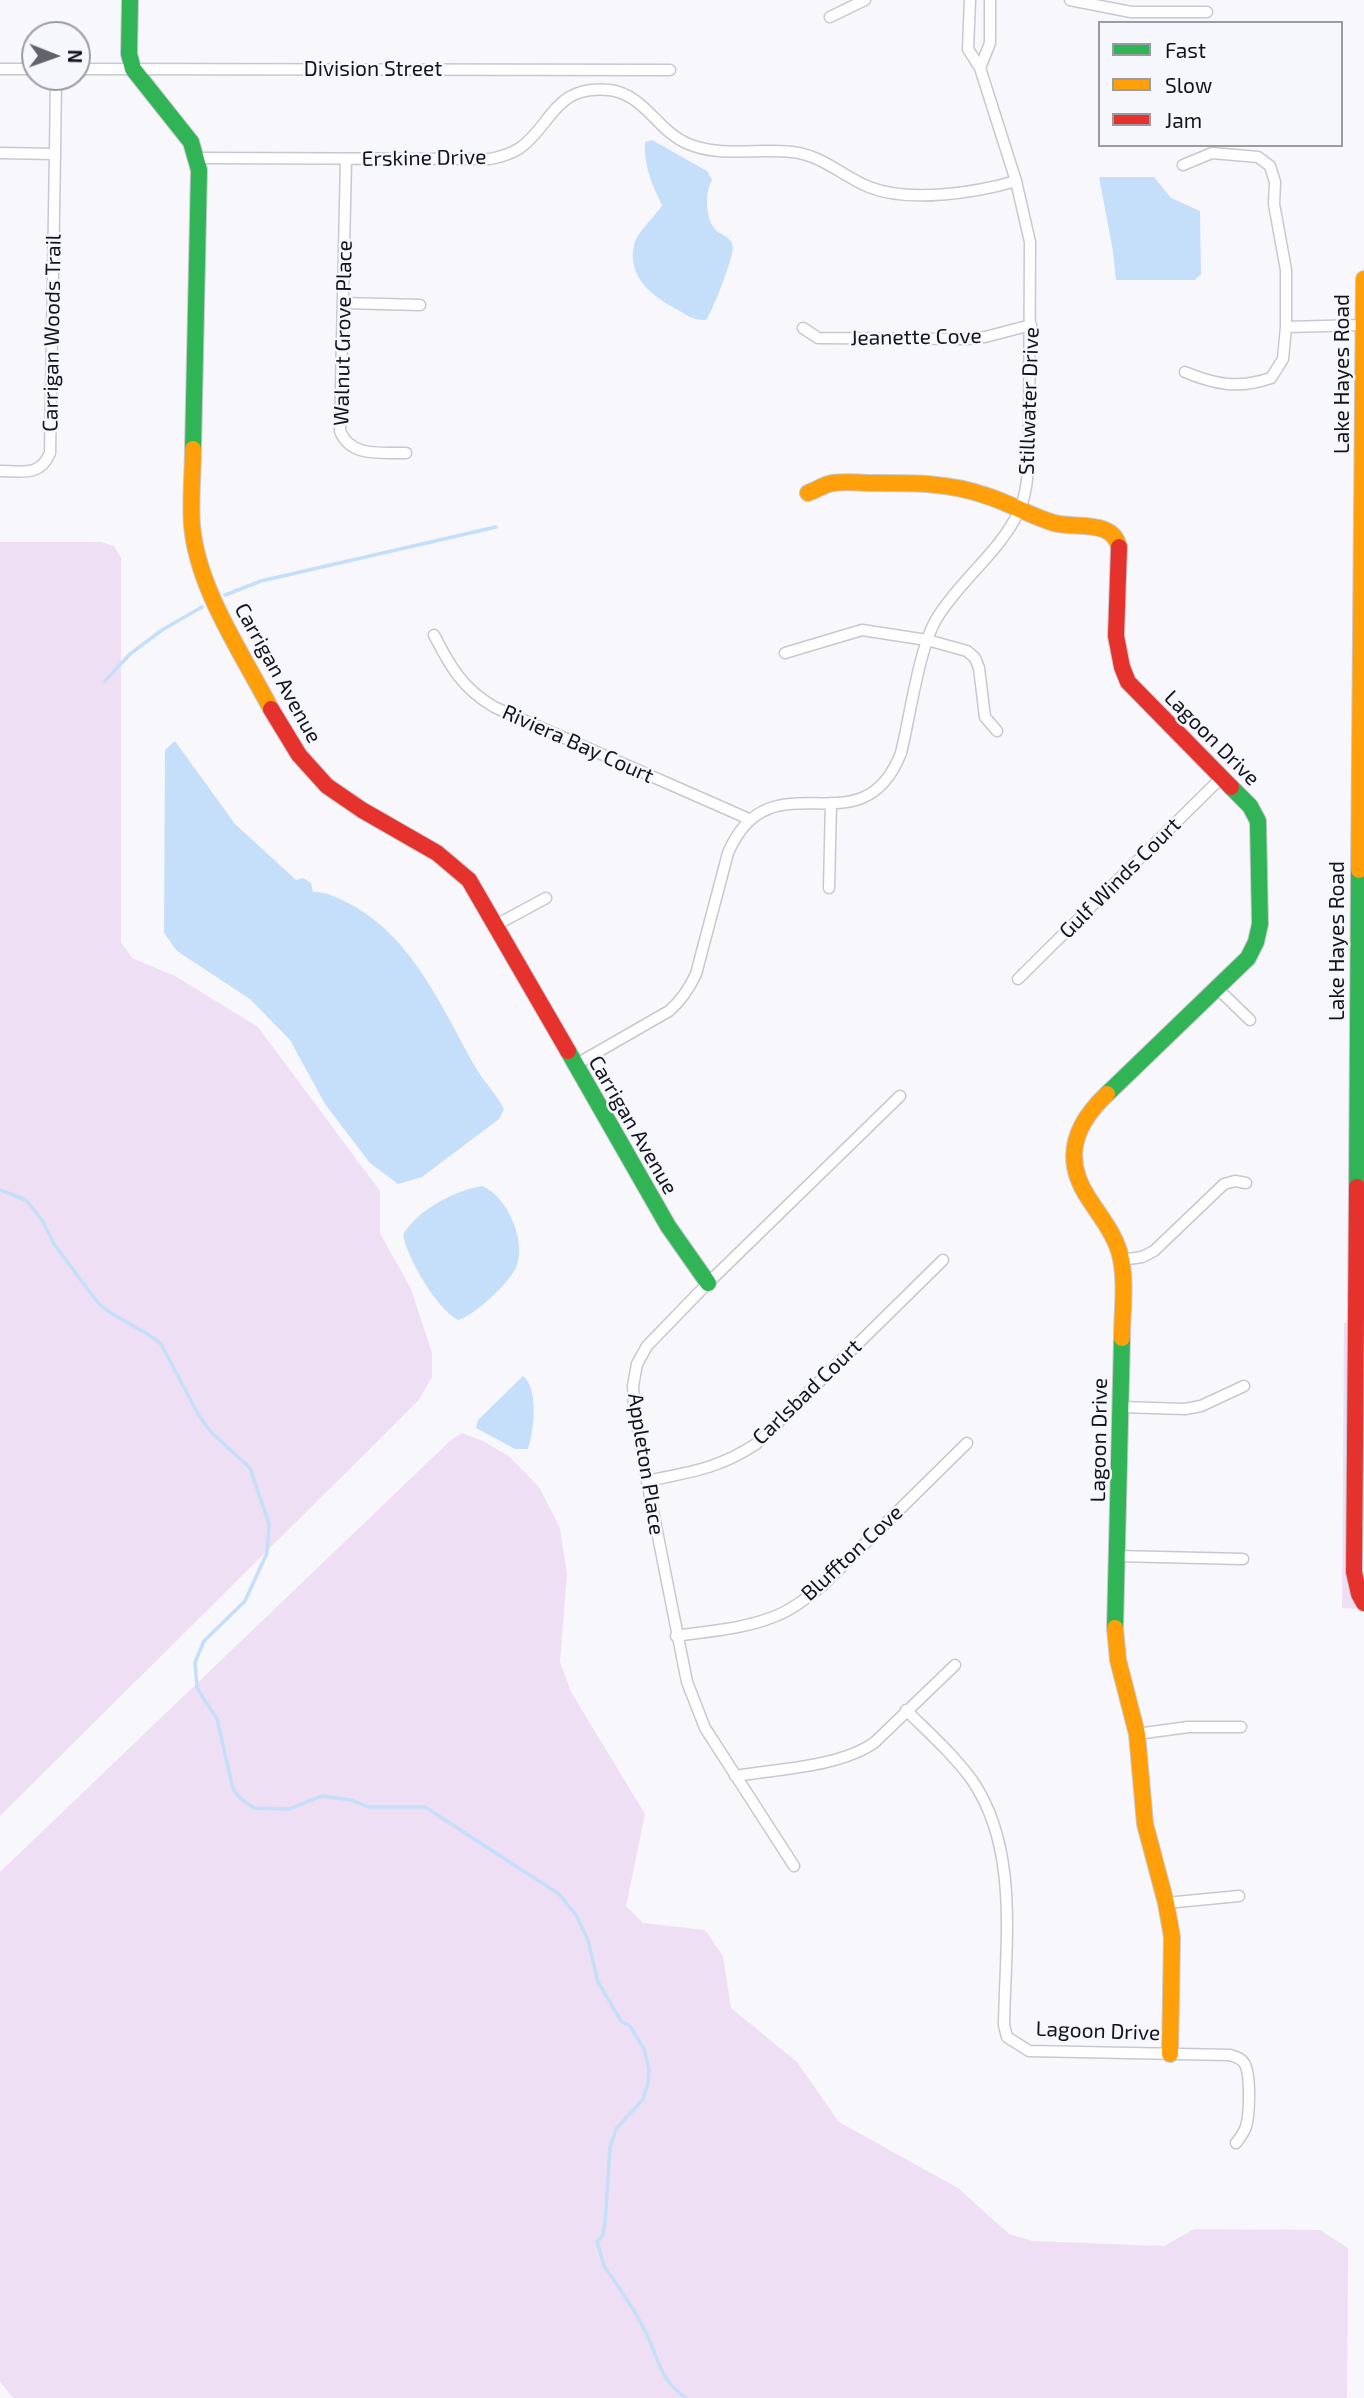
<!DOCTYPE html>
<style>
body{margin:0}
#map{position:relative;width:1364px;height:2398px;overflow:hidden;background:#f7f7fc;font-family:"Exo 2",sans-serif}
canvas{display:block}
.legend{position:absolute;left:1098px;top:21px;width:245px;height:126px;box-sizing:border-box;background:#f6f6fd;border:2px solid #9b9ba3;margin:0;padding:9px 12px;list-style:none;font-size:21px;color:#13131d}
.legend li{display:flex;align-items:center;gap:14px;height:35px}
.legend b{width:35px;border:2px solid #9b9ba3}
.north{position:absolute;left:21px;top:21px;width:70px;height:70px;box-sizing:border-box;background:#f6f6fd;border:2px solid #9b9ba3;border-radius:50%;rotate:91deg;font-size:19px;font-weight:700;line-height:28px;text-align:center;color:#13131d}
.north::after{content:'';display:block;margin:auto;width:24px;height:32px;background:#63636b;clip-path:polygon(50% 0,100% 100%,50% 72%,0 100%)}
</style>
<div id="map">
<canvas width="1364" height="2398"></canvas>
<ul class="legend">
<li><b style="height:9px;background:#30b455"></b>Fast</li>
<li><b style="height:9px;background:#ff9f0a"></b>Slow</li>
<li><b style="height:9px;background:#e5322d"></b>Jam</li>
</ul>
<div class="north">N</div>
</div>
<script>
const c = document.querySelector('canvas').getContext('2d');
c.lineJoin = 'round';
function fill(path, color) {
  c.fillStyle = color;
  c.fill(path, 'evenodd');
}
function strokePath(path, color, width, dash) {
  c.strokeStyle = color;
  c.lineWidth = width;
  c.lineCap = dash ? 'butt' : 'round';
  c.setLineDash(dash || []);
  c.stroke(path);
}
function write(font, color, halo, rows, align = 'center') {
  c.font = font + ' "Exo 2",sans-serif';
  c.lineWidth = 5;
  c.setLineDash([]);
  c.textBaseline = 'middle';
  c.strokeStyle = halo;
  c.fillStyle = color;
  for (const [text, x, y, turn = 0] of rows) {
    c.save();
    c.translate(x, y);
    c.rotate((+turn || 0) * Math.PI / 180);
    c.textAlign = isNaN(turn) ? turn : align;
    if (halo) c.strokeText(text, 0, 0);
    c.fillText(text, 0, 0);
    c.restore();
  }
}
fill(new Path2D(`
 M0,542H101L114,546L121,558V942L132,958L175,976L258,1027L380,1191V1233L411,1289L432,1353V1377L418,1401L0,1816Z
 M1344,1323H1350L1361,1609L1342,1608Z
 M462,1433L483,1441L510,1457L539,1487L560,1528L567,1574L560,1662L571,1692L645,1814L626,1906L643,1923L705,1930L723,1956L731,2008L797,2062L839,2122L958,2188L1009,2234L1032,2241L1164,2246L1194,2229L1320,2230L1348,2248L1347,2398H13L0,2382V1872L452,1439Z`), '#efdff4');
fill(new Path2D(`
 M652,140L707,171L712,180C705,192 705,215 714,228C719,235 732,236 733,247C733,258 713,311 706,320C694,321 687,315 676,309C652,296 627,277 634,245C637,232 655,217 662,205C651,183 644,166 645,142Z
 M1099,177H1154L1171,198L1200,211L1201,274L1195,280H1116L1113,251Z
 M175,741L235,824L296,880L303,878L311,883L313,892C325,891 336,897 348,903C412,935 443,1010 477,1070C485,1083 497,1095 504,1109L499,1119L422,1177L398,1184L370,1163L325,1104L290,1040L250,999L177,951L164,933L165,750Z
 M482,1186C507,1196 526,1240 517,1265C512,1281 474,1316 458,1320C436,1308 408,1259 403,1235C416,1211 455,1190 482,1186Z
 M523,1376C539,1388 534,1432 528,1449H515L476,1428L478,1420Z`), '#c5def9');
strokePath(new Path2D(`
 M225,595L261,581L496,527
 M105,681L130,654L162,630L202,607
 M0,1190L26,1200L42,1220L54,1244L98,1303C116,1320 142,1327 161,1344L198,1414L210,1431L250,1468L269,1524L267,1553L245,1601L204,1641L195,1662L197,1688L217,1719L233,1789L241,1799L254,1808L289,1809L322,1796L351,1800L368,1807H425L559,1894L576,1915L588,1940L598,1982L621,2021L630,2026L644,2049L649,2069L648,2084L643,2099L616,2129L610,2148L605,2224L602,2237L597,2241L604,2266C619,2287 636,2311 647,2335C661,2364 658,2377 686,2398`), '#c5def9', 3.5);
const street = new Path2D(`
 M1070,0L1131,12H1207
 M830,17L865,0
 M980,68L990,43V0
 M0,69H35
 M77,69L670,70
 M0,153L55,154L50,453C40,477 22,471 0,471
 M55,154L56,77
 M196,158L490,159C500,157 511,154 520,148C553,124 554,85 609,90C644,94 657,130 686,143C720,158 756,148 792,152C822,155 842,176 869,187C909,203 975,193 1016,181
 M346,159L340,431C351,458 381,452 406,453
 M1183,165L1212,153L1258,157L1270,166L1275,182L1274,204L1286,270V327L1283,359L1271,378C1239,389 1216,385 1185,372
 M343,303L420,305
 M1286,327L1364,325
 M803,328L818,338L966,339L985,337L1031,325
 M434,635C450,666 462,688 494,707L749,819
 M785,653L862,630L927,640L967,651L975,658L979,668L985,717L997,731
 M829,888L831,803
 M496,925L546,898
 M1018,979L1222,777
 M1217,988L1250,1020
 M575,1065L669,1011C682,1000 689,989 696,974L728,853C771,752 861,855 901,753C910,717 919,647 937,618C960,580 1000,552 1019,511C1027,494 1028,472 1029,453L1030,242L1016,181L980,68L968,49L970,0
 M1121,1260L1142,1257L1154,1251L1224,1184L1235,1181L1246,1183
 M1121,1407L1185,1409L1201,1406L1244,1386
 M647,1481C690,1472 718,1469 756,1444L943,1260
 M1117,1556L1243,1559
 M676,1636C708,1631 743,1629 773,1617C792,1610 808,1597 823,1585L967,1443
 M906,1710C929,1733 953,1754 972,1780C1020,1850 1005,1946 1004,2025L1007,2037L1029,2051L1230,2055C1236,2057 1241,2058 1244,2063C1251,2072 1250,2118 1245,2129C1243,2134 1239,2139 1236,2143
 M1137,1734L1188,1727H1241
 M735,1776C777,1769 841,1767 875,1742L955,1665
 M794,1866L705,1728L687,1682L647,1481L634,1407L633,1386L637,1364L647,1346L708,1283L900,1096
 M1166,1903L1239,1896`);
const fast = new Path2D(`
 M130,0L129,54L133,69L191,142L199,170L193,449
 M568,1051L668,1226L708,1283
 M1107,1094L1248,958L1256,942L1260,924L1258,821L1250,806L1231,787
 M1357,1187L1359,870
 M1115,1628L1122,1338`);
const slow = new Path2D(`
 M193,449C193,474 190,500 192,525C197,588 242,653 271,709
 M808,493C816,490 825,484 833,483C845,481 859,483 871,483C909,483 947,482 984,495C1008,502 1030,516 1054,523C1076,529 1113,519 1119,547
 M1359,870L1364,279
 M1107,1094C1074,1125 1062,1159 1089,1199C1100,1216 1113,1232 1119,1251C1127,1278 1122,1310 1122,1338
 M1115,1628L1118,1660L1137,1734L1145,1824L1166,1903L1172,1937L1170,2054`);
const jam = new Path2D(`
 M1119,547L1116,636L1122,667L1128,682L1231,787
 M271,709L299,755L327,786L362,810L437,853L469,880L568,1051
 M1357,1187L1354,1572L1359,1594L1364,1603`);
strokePath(street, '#c8c8d0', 13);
strokePath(fast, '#c8c8d0', 18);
strokePath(slow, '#c8c8d0', 18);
strokePath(jam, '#c8c8d0', 18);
strokePath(street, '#fefeff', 10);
strokePath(fast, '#30b455', 16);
strokePath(slow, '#ff9f0a', 16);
strokePath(jam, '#e5322d', 16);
write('21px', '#13131d', '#f6f6fd', [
 ["Division Street",373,69],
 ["Erskine Drive",424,158,-1],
 ["Carrigan Woods Trail",52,333,-89],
 ["Walnut Grove Place",343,333,-89],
 ["Jeanette Cove",916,337,-1],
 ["Lake Hayes Road",1342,374,-90],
 ["Stillwater Drive",1029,401,-88],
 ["Carrigan Avenue",278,673,61],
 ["Lagoon Drive",1212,738,45],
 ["Riviera Bay Court",578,744,24],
 ["Gulf Winds Court",1120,878,-45],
 ["Lake Hayes Road",1337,941,-90],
 ["Carrigan Avenue",633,1125,60],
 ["Carlsbad Court",807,1392,-44],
 ["Lagoon Drive",1099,1440,-89],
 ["Appleton Place",646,1464,81],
 ["Bluffton Cove",852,1553,-43],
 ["Lagoon Drive",1098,2031,2]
]);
</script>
